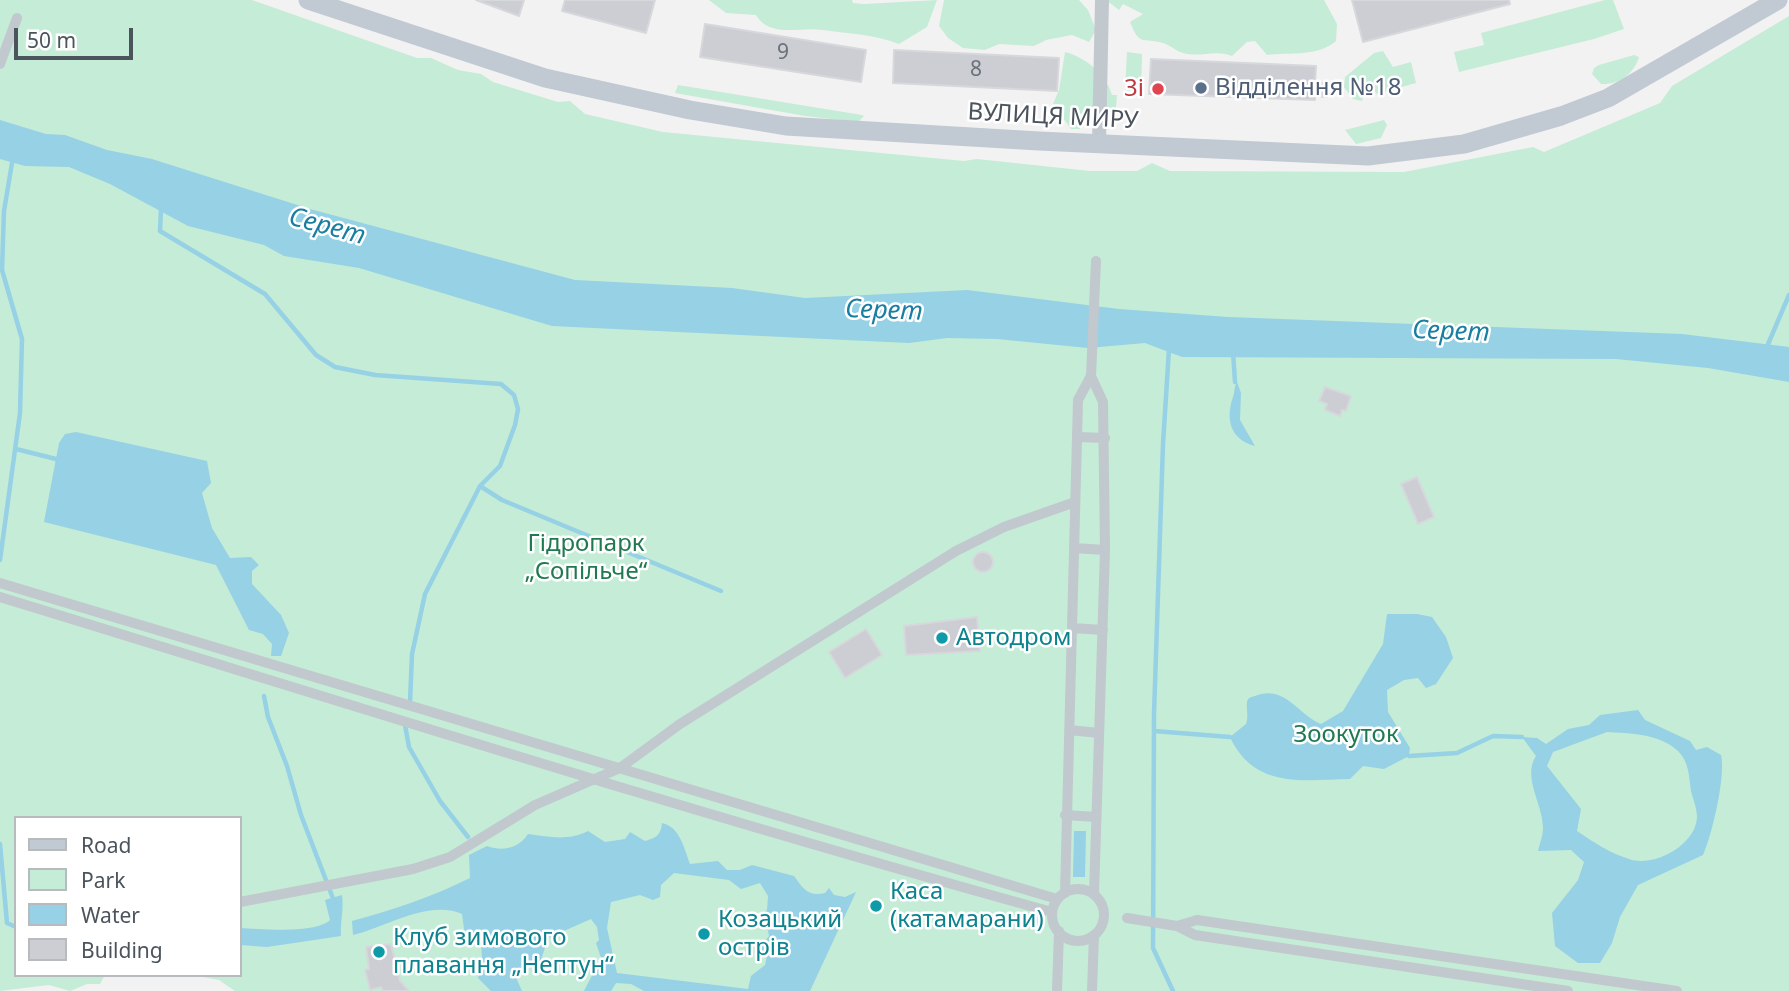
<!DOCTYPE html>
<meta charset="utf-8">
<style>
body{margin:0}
#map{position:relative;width:1789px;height:991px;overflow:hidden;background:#f3f2f2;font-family:"Noto Sans",sans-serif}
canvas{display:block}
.legend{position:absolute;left:14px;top:816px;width:228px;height:161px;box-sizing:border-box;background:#fff;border:2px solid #b7bbbe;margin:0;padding:9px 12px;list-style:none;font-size:21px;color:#4b545d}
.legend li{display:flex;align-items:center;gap:14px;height:35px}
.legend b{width:35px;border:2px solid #b7bbbe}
.scale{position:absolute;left:14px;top:28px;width:119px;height:32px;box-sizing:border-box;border:4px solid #4b545d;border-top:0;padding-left:9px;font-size:21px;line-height:24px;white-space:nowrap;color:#4b545d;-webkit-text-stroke:5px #fff;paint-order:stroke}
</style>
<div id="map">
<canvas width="1789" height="991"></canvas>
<ul class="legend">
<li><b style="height:9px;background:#c1c9d3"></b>Road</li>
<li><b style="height:19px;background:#c5ecd6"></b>Park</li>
<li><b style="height:19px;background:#96d1e5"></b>Water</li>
<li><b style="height:19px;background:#ccced3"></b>Building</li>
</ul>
<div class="scale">50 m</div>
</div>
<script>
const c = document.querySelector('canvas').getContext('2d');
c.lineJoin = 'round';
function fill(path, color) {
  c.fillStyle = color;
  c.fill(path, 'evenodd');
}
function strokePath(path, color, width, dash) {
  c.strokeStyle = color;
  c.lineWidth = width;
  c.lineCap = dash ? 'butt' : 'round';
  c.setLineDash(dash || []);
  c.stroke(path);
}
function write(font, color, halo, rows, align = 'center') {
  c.font = font + ' "Noto Sans",sans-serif';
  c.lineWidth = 5;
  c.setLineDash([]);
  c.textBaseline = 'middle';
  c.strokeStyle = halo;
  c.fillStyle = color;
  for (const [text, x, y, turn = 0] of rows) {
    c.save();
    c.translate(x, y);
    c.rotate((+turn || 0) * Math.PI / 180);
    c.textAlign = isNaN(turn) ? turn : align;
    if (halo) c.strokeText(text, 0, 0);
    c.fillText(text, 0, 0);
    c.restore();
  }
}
fill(new Path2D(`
 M0,0H252L417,58H431L458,70L481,74L493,82L558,102L570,101L585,114L663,132L964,161L977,159L1090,171H1137L1152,163L1170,171L1404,172L1533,147L1544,152L1660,103L1672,86L1789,16V991H235L219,980L192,975H240V818H16V975H105L100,984H87L70,991L49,985L0,991Z
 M709,0H852L853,3L864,4L937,0L927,27L899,44C874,34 849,34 823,30C801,26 770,39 756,15L726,13Z
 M944,0H1079L1088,10L1096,30L1089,42L1072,35L1046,40L1034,46L999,44L985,50L963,48L948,38L939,26Z
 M1106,0H1324L1337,24L1336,41C1318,57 1290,52 1267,55L1255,41L1247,42L1232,56C1215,49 1200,58 1183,53C1176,51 1170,45 1163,43C1142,37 1140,47 1130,22L1143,14L1123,4L1119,10Z
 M1605,0H1613L1624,29L1594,39L1459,72L1454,52L1484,45L1481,33Z
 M1383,51L1393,67L1411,62L1416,83L1376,94L1374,88L1364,94L1362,101L1353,99L1344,87L1345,77L1374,53Z
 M1065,52C1085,57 1106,74 1112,95H1117L1116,108L1080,114V129H1071L1053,104L1059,90Z
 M1127,52L1142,54L1141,93L1125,90Z
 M1634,55L1639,57C1634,74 1619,85 1601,84L1592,74L1594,68L1599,65Z
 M678,85L862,115L864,116L858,122L805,116L675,93Z
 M1384,120L1387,125L1381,138L1356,144L1345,130Z`), '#c5ecd6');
fill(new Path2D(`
 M0,120L46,134L65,135L107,150L152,159L310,209L575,280L732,288L805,298L967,290L1119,309L1228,317L1682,334L1789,347V382L1708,368L1616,359L1182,357L1145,343L1088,348L997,339L947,338L909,343L552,326L359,268L284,256L264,245L188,226L110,184L69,167L25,166L0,159Z
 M1237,382L1241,393L1240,420L1255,446C1231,440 1225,420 1233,397C1235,392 1234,386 1237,382Z
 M76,432L207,461L211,483L202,493L212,528L230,558L251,557L259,565L252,571V584L281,615L289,633L281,656H271L272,644L263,634L249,630L216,565L44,522L59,443L65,434Z
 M1387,614H1417L1432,617L1446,637L1453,658L1436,684L1426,688L1418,678L1404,680L1387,690L1388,712L1410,748L1409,756L1384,769L1363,766L1350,779C1302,780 1254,789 1230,737L1246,724C1249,716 1246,709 1247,702C1248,697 1252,697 1255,696C1285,684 1298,715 1321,724L1343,711L1383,644Z
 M1638,710L1645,720L1690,741L1696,750L1707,747L1721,755C1726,776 1712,835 1703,855L1638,885L1620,917L1612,943L1600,963H1578L1555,946L1552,913L1578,880L1584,862L1571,850L1538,851C1540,843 1543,835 1543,828C1543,804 1522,777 1536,756L1522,737L1537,738L1546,744L1568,729L1589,725L1600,715ZM1607,732C1630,733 1660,734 1678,751C1689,762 1689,776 1691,791C1693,799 1697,808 1697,817C1696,845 1654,868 1629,859C1610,853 1593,842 1577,831L1581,809L1547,766L1553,752Z
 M662,823C680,827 684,848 690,864L718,861L727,870H740L752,865L794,876C803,889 809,897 825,893L829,888L834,895L845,897L856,892L810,991H644L631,984L616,983L611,991H584L601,958L596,943L599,940L597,927L591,919L548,938L540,963C527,963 522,968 517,980L522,991H491L478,978L482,959L481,942L465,936L462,914C430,899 385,927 353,935L352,921C393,910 432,897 470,878L469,855L487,846C503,852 519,848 528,834C550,837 568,841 588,831L605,842L625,839L630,832L645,841C656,838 661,835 662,823ZM674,873L729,880L741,889L760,883L768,896L767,910L754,919L767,926L769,936L758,950L767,956L765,965L751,976L748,989L617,973L607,928L611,902L640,895L653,900L660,897L661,885Z
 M1074,831H1086L1085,877H1073Z
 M342,895C344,911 340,921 341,936L267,947L240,945V928C261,929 315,934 330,920L325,900Z`), '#96d1e5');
strokePath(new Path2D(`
 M161,209L160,231L265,294L316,355L335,367L375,375L501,384L514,395L518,409L515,425L500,466L480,486L425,594L412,654L410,702
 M1169,349L1163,444L1154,714L1153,948L1173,991
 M1766,349L1789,295
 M1233,352L1235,382
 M16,449L56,459
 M480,486L502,500L721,591
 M0,560L20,413L22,339L2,270L4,211L13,157
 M264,696L268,717L287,766L301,815L334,901
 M405,725L409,747L440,801L468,837
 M1154,731L1230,737
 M1409,756L1457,753L1493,736L1522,737
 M0,844L7,923L16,927`), '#96d1e5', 4.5);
const building = new Path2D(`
 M476,0H524L519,16Z
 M565,0H655L646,33L562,11Z
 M1352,0H1509L1510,4L1363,42Z
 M705,24L866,50L861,82L700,57Z
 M894,50L1059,58L1057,91L893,83Z
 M1151,59L1316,66L1315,83H1327V97L1315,96V100L1149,94Z
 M1325,387L1351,396L1346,411L1342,410L1340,416L1325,410L1327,404L1319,401Z
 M1417,477L1434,517L1418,524L1401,484Z
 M973 562a10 10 0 1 1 20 0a10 10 0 1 1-20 0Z
 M977,617L980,651L906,655L904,626Z
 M866,629L882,655L845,678L829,652Z
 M391,944L400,981L409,991H383L381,987L370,990L365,970L369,969L366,947Z`);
fill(building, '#ccced3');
strokePath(building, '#d6d8dc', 2);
strokePath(new Path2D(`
 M0,64L17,18
 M1077,437L1105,438
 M1074,548L1105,550
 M0,583L1057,899
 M0,597C350,704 699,815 1052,912
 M1072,628L1103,630
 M1069,730L1099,733
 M1065,815L1096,817
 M1052 915a26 26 0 1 1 52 0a26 26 0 1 1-52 0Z
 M1065,893L1078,400L1091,376
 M1094,894L1105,550L1103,402L1091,376L1096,261
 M240,902L413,869L450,857L535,805L620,768L680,724L956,551L1004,527L1075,502
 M1127,918L1177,926L1195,935L1568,991
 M1177,926L1197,920L1677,991
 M1057,991L1059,931
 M1092,991L1094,935`), '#c1c8ce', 10);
strokePath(new Path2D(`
 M1099,144L1102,0`), '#c1c8ce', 14);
strokePath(new Path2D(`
 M308,0L545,78L690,110L786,126L1039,141L1368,156L1464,144L1561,116L1608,98L1778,0`), '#c1c9d3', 19);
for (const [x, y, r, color] of [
 [1201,88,7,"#5c6f8a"],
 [1158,89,7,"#e0444e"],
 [942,638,7,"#0f9aa8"],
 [876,906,7,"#0f9aa8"],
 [704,934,7,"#0f9aa8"],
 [379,952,7,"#0f9aa8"]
]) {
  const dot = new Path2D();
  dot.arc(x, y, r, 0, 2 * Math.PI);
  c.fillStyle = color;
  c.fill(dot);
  strokePath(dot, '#fff', 2.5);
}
write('21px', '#6b727a', null, [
 ["9",783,53],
 ["8",976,70]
]);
write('24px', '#4e5e75', '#fff', [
 ["Відділення №18",1215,88]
], 'left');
write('24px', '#be3a42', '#fff', [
 ["3і",1144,89]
], 'right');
write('24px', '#4b545d', '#fff', [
 ["ВУЛИЦЯ МИРУ",1053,117,3]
]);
write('24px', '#217951', '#fff', [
 ["Гідропарк",586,544],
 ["„Сопільче“",586,572],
 ["Зоокуток",1346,735]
]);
write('24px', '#0d838f', '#fff', [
 ["Автодром",956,638],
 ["Каса",890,892],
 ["(катамарани)",890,920],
 ["Козацький",718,920],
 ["острів",718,948],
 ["Клуб зимового",393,938],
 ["плавання „Нептун“",393,966]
], 'left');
write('italic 26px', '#1a7ea1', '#fff', [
 ["Серет",327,227,15],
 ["Серет",884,311,2],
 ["Серет",1451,332,2]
]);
</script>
